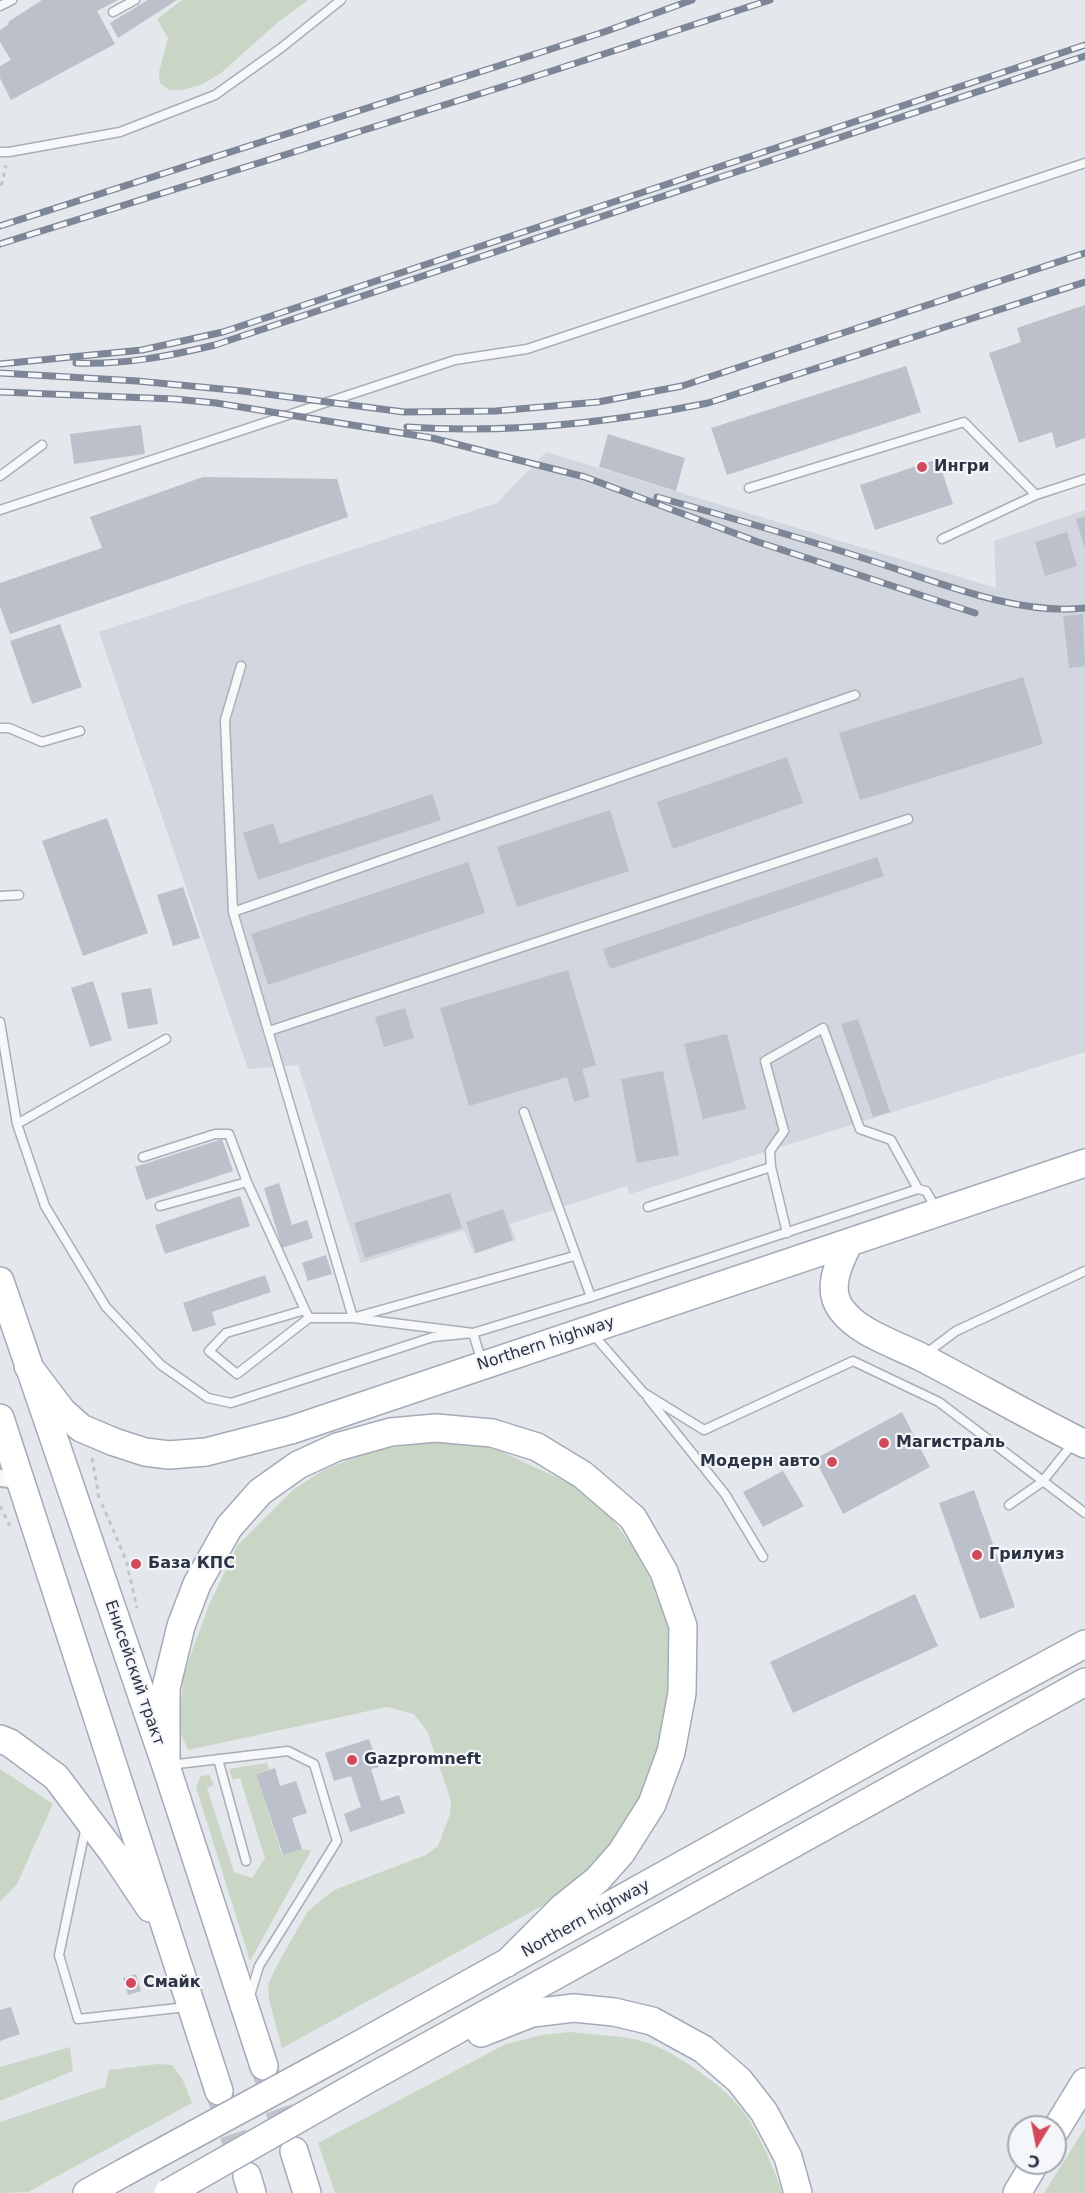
<!DOCTYPE html>
<meta charset="utf-8">
<style>
body{margin:0}
#map{position:relative;width:1085px;height:2193px;overflow:hidden;background:#e4e7ec;font-family:"DejaVu Sans",sans-serif}
canvas{display:block}
.north{position:absolute;left:1007px;top:2115px;width:60px;height:60px;box-sizing:border-box;background:#f4f6f9;border:2px solid #a4a8b1;border-radius:50%;rotate:190deg;font-size:16px;font-weight:700;line-height:24px;text-align:center;color:#2b3445}
.north::after{content:'';display:block;margin:auto;width:21px;height:27px;background:#d1495b;clip-path:polygon(50% 0,100% 100%,50% 72%,0 100%)}
</style>
<div id="map">
<canvas width="1085" height="2193"></canvas>
<div class="north">С</div>
</div>
<script>
const c = document.querySelector('canvas').getContext('2d');
c.lineJoin = 'round';
function fill(path, color) {
  c.fillStyle = color;
  c.fill(path, 'evenodd');
}
function strokePath(path, color, width, dash) {
  c.strokeStyle = color;
  c.lineWidth = width;
  c.lineCap = dash ? 'butt' : 'round';
  c.setLineDash(dash || []);
  c.stroke(path);
}
function write(font, color, halo, rows, align = 'center') {
  c.font = font + ' "DejaVu Sans",sans-serif';
  c.lineWidth = 4.5;
  c.setLineDash([]);
  c.textBaseline = 'middle';
  c.strokeStyle = halo;
  c.fillStyle = color;
  for (const [text, x, y, turn = 0] of rows) {
    c.save();
    c.translate(x, y);
    c.rotate((+turn || 0) * Math.PI / 180);
    c.textAlign = isNaN(turn) ? turn : align;
    if (halo) c.strokeText(text, 0, 0);
    c.fillText(text, 0, 0);
    c.restore();
  }
}
fill(new Path2D(`
 M546,452L996,588L994,541L1085,510V1052L630,1194L627,1186L510,1224L516,1240L474,1254L464,1230L361,1263L298,1065L248,1069L99,632L497,503Z`), '#d2d6de');
fill(new Path2D(`
 M182,0H308L277,23L221,73L201,85L182,90H169L160,83L159,72L168,38L157,19Z
 M459,1441L498,1450L573,1485L611,1517L634,1549L651,1581L669,1631L666,1727L653,1778L631,1820L591,1870L542,1906L282,2048L269,2000L268,1985L276,1967L308,1911L334,1890L426,1855L438,1846L450,1814L451,1801L428,1733L421,1723L414,1714L387,1707L188,1750L178,1727L184,1673L209,1605L237,1546L294,1489L324,1470L368,1452L412,1444Z
 M267,1763L269,1769L256,1774L282,1855L302,1849L311,1851L250,1961L196,1787L201,1776L209,1775L214,1785L207,1788L234,1872L252,1878L265,1858L240,1778L233,1780L229,1769Z
 M0,1769L53,1804L17,1884L0,1902Z
 M570,2032C595,2035 624,2035 648,2043C675,2052 720,2084 739,2106C755,2125 775,2169 782,2193H335L318,2143L506,2044L542,2035Z
 M70,2047L73,2071L0,2101V2067Z
 M158,2064L172,2065L182,2078L192,2103L28,2192L0,2193V2122L105,2087L109,2070Z
 M1085,2128V2193H1044Z`), '#c9d6c5');
fill(new Path2D(`
 M42,0H118L97,11L115,44L11,100L0,78V66L11,60L0,42V30L9,24L8,22Z
 M148,0H177L118,38L110,23Z
 M1085,305V438L1056,448L1052,432L1019,443L989,353L1021,342L1017,328Z
 M906,366L921,412L727,475L711,428Z
 M141,425L145,454L74,464L70,434Z
 M608,434L685,458L676,491L599,467Z
 M938,459L953,504L875,530L860,485Z
 M203,477L337,479L348,517L10,634L0,607V583L102,548L90,517Z
 M1085,516V546H1084L1076,519Z
 M1067,532L1077,566L1045,576L1035,542Z
 M1083,614L1085,666L1069,668L1063,616Z
 M60,624L82,687L32,704L10,641Z
 M1023,677L1043,744L860,800L839,733Z
 M787,757L803,803L673,849L657,802Z
 M432,794L441,820L258,880L243,833L273,823L280,844Z
 M610,810L629,871L517,907L497,847Z
 M107,818L148,933L83,956L42,841Z
 M877,857L884,876L610,969L603,949Z
 M468,862L485,913L268,985L251,934Z
 M183,887L200,938L173,946L157,895Z
 M568,970L596,1065L582,1069L590,1097L574,1102L567,1077L469,1106L440,1008Z
 M93,981L112,1040L90,1047L71,988Z
 M151,988L158,1024L128,1029L121,993Z
 M405,1008L414,1038L384,1047L375,1017Z
 M858,1019L890,1112L873,1117L841,1024Z
 M727,1034L746,1109L703,1119L684,1044Z
 M663,1071L679,1155L637,1163L621,1079Z
 M222,1139L233,1171L146,1200L135,1167Z
 M279,1183L292,1225L307,1220L313,1238L282,1248L264,1188Z
 M450,1193L462,1228L365,1258L354,1223Z
 M240,1196L250,1226L165,1254L155,1225Z
 M503,1209L513,1240L476,1253L466,1222Z
 M326,1255L332,1274L308,1281L302,1263Z
 M265,1275L271,1292L212,1312L216,1325L193,1332L183,1303Z
 M902,1412L930,1467L843,1514L815,1459Z
 M783,1471L804,1506L763,1527L743,1492Z
 M974,1490L1015,1607L980,1619L939,1503Z
 M915,1594L938,1646L793,1713L770,1662Z
 M369,1739L379,1767L371,1769L381,1801L399,1795L405,1813L350,1832L344,1814L361,1807L351,1776L334,1781L325,1753Z
 M275,1768L280,1786L296,1781L307,1813L292,1818L302,1849L283,1855L256,1774Z
 M136,1974L141,1991L128,1995L123,1978Z
 M11,2007L20,2034L0,2041V2010Z`), '#bbc0ca');
strokePath(new Path2D(`
 M265,2070L292,2147
 M220,2095L247,2175`), '#bfc3cb', 27, [27, 14]);
const service = new Path2D(`
 M0,6L12,0
 M113,12L135,0
 M0,152H9L120,132L215,95L281,48L341,0
 M0,476L42,445
 M749,488L964,422L1036,495
 M0,510L455,360L527,349L1085,163
 M942,539L1036,495L1085,479
 M241,666L225,720L233,912L353,1318
 M0,728H9L42,742L80,731
 M0,896L19,895
 M233,912L855,695
 M0,1022L17,1124
 M269,1031L908,819
 M166,1039L17,1124L45,1206L106,1307L161,1365L208,1398L231,1403L433,1337L473,1333L482,1362
 M524,1112L591,1297
 M143,1157L215,1134H229L247,1182
 M160,1206L247,1182L305,1310
 M648,1207L771,1167
 M787,1233L771,1167L770,1151L784,1131L765,1061L823,1028L860,1129L891,1140L918,1189L926,1191L937,1210
 M356,1317L574,1256
 M309,1318L305,1310L226,1333L209,1351L237,1374L309,1318H353L473,1333L591,1297L918,1189
 M591,1332L644,1393L704,1430L853,1361L939,1402L1085,1513
 M924,1355L956,1331L1085,1271
 M648,1398L725,1494L763,1557
 M1009,1505L1042,1482L1074,1442
 M218,1759L246,1861
 M169,1765L288,1751L314,1764L337,1841L259,1966L250,1996
 M86,1826L59,1955L78,2019L187,2007`);
const minor = new Path2D(`
 M0,1478L20,1480`);
const primary = new Path2D(`
 M848,1244C839,1263 826,1289 841,1309C859,1334 896,1344 923,1358C977,1386 1030,1417 1085,1444
 M0,1281L166,1766L264,2066
 M28,1366L62,1411L81,1428L114,1442L145,1452L169,1455L206,1452L291,1430L1085,1163
 M0,1418L219,2091
 M0,1739L10,1743L56,1777L114,1854L150,1908
 M166,1766V1688L181,1626L197,1584L229,1527L260,1492L298,1465L337,1447L391,1432L436,1428L492,1433L537,1447L583,1475L633,1518L664,1572L683,1626L682,1693L671,1752L652,1804L621,1853L597,1880L562,1908L507,1963
 M481,2033L532,2013L574,2008L614,2012L652,2021L703,2049L739,2080L764,2112L788,2157L798,2193
 M346,2052L896,1746L1085,1644
 M363,2082L1085,1682
 M1055,2131L1085,2082
 M294,2151L307,2193
 M247,2176L252,2193
 M87,2193L123,2173
 M1017,2193L1035,2163`);
strokePath(service, '#a9aeb7', 11);
strokePath(minor, '#a9aeb7', 20);
strokePath(primary, '#a3abb8', 30);
strokePath(new Path2D(`
 M0,184H2L6,165
 M92,1458L99,1498
 M102,1504L126,1560L137,1608
 M0,1506L10,1526`), '#c2c5cb', 3, [4.5, 4.5]);
strokePath(service, '#f7f8fa', 8);
strokePath(minor, '#f7f8fa', 16);
strokePath(primary, '#fff', 27);
const rail = new Path2D(`
 M0,226L604,32L692,0
 M0,244L524,80L770,0
 M76,363C124,365 169,356 215,345L1085,56
 M0,364L142,350L223,332L1085,45
 M0,373L137,381L243,391L404,412L496,411L598,402L682,386L1085,253
 M0,392L174,399L216,403L432,438L585,477L758,542L975,613
 M407,427C507,434 609,423 708,403L1085,282
 M657,497C729,517 801,538 872,561C936,581 1017,616 1085,608`);
strokePath(rail, '#7d8696', 7);
strokePath(rail, '#f4f6f9', 4.5, [14]);
const primaryBridge = new Path2D(`
 M123,2173L346,2052
 M168,2193L363,2082`);
strokePath(primaryBridge, '#a3abb8', 30, []);
strokePath(primaryBridge, '#fff', 27);
for (const [x, y, r, color] of [
 [922,467,6,"#d1495b"],
 [884,1443,6,"#d1495b"],
 [832,1462,6,"#d1495b"],
 [977,1555,6,"#d1495b"],
 [136,1564,6,"#d1495b"],
 [352,1760,6,"#d1495b"],
 [131,1983,6,"#d1495b"]
]) {
  const dot = new Path2D();
  dot.arc(x, y, r, 0, 2 * Math.PI);
  c.fillStyle = color;
  c.fill(dot);
  strokePath(dot, '#f4f6f9', 2);
}
write('bold 16px', '#2b3445', '#f4f6f9', [
 ["Ингри",934,467],
 ["Магистраль",896,1443],
 ["Модерн авто",820,1462,"right"],
 ["Грилуиз",989,1555],
 ["База КПС",148,1564],
 ["Gazpromneft",364,1760],
 ["Смайк",143,1983]
], 'left');
write('16px', '#2b3445', '#f4f6f9', [
 ["Northern highway",546,1344,-18],
 ["Енисейский тракт",134,1673,71],
 ["Northern highway",586,1919,-29]
]);
</script>
